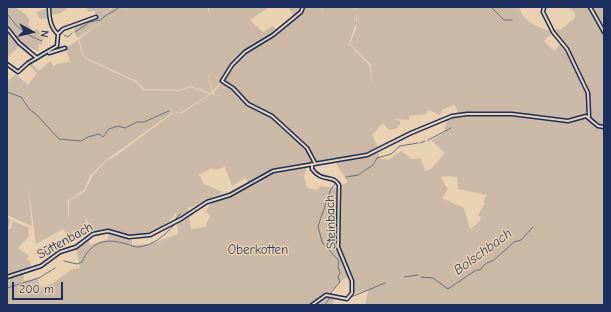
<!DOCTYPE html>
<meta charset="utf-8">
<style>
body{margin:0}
#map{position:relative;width:611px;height:312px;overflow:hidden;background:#e8d2b1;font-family:"Comic Neue",sans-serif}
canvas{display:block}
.frame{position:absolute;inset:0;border:8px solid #1b2f5e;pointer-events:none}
.north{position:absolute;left:12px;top:12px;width:40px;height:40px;-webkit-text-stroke:3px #e8d2b1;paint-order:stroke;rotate:98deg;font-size:11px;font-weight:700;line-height:16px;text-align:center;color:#1b2f5e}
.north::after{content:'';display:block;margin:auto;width:14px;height:18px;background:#1b2f5e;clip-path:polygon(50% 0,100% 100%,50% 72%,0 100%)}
.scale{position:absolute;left:12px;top:282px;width:51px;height:18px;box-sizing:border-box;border:2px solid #1b2f5e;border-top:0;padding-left:5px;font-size:12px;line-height:14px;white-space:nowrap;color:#1b2f5e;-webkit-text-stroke:3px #e8d2b1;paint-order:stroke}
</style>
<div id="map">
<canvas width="611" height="312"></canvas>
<div class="frame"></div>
<div class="north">N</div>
<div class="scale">200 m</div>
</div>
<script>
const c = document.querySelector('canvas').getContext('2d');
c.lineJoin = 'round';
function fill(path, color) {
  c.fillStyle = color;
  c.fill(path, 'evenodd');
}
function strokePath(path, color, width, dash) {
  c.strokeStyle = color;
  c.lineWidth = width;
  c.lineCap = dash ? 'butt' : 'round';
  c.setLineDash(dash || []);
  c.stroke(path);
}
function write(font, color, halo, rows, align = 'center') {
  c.font = font + ' "Comic Neue",sans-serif';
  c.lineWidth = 3;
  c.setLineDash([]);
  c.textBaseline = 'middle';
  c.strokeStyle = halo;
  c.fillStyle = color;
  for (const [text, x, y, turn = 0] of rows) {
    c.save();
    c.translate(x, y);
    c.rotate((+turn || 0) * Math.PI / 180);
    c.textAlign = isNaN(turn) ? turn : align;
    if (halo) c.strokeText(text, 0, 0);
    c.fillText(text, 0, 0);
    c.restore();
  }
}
fill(new Path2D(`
 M7,7C18,7 22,11 30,19L28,24L33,31L36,29L41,32L43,30L48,33L45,39L43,38L42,44H39L38,51L21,44L7,27Z
 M50,7H68L61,13L50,15Z
 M87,7H112L101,16L90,19L96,16L94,11L88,12Z
 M114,7H128L104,20L78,38L75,34L73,26L101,16Z
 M132,7H208V16L209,7H269L250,20L263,32L273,26L278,31C250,48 240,52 222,81L208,70L221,81L213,91L207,71L212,91L211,93L190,86L179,90L144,89L136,81L86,58L83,53L79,39C95,27 113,11 132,7Z
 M288,7H303L294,17Z
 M304,7H324L318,14L325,7H355L357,20L349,44L370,66L372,86L371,65L350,44L356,29V7H519C523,21 538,28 553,32L557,28L560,30L575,18V13L568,7H589L604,33V126L599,125L590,119L597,125L604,127V305H365L368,291L351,293L350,275L339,283L329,295L335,297L332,305H7V278L23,271L24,281L37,278L41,287L53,283L70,271L69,270L80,268L77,251L74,249L88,238L90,245L108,239V231L132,237V245L151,244L178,234L177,222L189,215L191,229L205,227L210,216L206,211L212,201L227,196L271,172L294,167L272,170L249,183L245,178L232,186L225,167L213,170L212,168L199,175L204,184L223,192L190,208L189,206L187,215L173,223L177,212L162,229L148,235H128L106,229L91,232L87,219H85L88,232L76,235L71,228L75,237L72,241L63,229L36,244L28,184L32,226L7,215V82L16,74L28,85L37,73L28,64L30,62L39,71L50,61L54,66L57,64L70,62L66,48L78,40L82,53L86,59L136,82L143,90L179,91L190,87L210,94L182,112L172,113L106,160L90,176L84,190L68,201L67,196L69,222V201L85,191L93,175L107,160L113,158L173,113H182L211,94L226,97L214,94V92L222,82C238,93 249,113 270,114L271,112L268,113L248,104L233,87L223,81C229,72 235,62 244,54C261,39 293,29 304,7ZM553,32L562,43L554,51L544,41ZM455,105L458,114H511L573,120L569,121L512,115L456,116L447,118L444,133L431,140L445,153L431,169L425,171L421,158L412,159L401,151L389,160L379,158V149L372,135L383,123L389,130L398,128V125H400V121L394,119L409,120V116L426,114L428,110L440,115L443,109ZM348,157L351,158L334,160L348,182L337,188L320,186L318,190L307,188L304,176L308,164ZM444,176L457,177L458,189L487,195L483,202L485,203L478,215L481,218L476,225L470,229L464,208L442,198L448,189L441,178Z
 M590,7H604V31Z
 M48,8L49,18L40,19L36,12Z
 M7,30L20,45L7,58Z
 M7,217L11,220L8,229H10L13,221L29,228L28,237L18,248L29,256L26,259L30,261L31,267L7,276Z
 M57,245L60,250L48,256L46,250Z`), '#cabaa5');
strokePath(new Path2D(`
 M491,7L504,20H512
 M8,15C18,29 26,35 42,41
 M75,32L90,22L101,20C106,13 114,13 119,7
 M64,35L68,37L72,33
 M7,92L21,97L30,110L36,114L59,139L81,141L88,137L99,134L103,137L109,129L118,126L125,128L137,122H144L169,111
 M428,140L451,128
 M420,143L425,141
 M346,177L358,175L373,165L377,158L391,154L400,146L418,143
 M339,183L340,182
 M174,222L180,214
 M64,261L77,264L82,262C90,243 104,238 123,243C128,244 133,247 138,247C153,246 164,236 174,225
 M404,277L418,275
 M421,277L433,278L448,289L476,270H480L485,264L494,260L514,242L521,240L533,227
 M7,288L39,278L55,268
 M330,294L340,282L338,277L340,273L338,267L339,261L322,242L318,226L331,189L336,183
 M351,297L385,283
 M325,305L330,297`), '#6b6f7f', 1);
const minor = new Path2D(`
 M303,7L301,12L273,35L245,52L232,65L222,81L233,88L248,104L272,116L307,148L315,163
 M544,7L543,12L553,32L567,49L588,93L589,117
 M590,7L604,32
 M7,28L19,43L37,58
 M58,34L63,29L96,17
 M49,53L65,48
 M7,64L18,72L28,63L57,46L58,34C50,28 49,16 49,7
 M7,277L41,266L60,252L76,247L93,234L108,231L129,237L150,235L181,219L207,202L230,195L273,171L367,155L411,133L452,116L467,114H512L568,121L586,116L598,126L604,127
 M312,305L326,295L347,299L352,293V281L338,247L339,185C333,174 322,183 312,169V164`);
strokePath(minor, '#1b2f5e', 5);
strokePath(minor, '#e8d2b1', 2);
write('13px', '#1b2f5e', '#e8d2b1', [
 ["Steinbach",331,222,-92],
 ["Süttenbach",65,241,-29]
]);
write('13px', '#354469', '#e8d2b1', [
 ["Oberkotten",258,250]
]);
write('italic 14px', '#364469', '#e8d2b1', [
 ["Bolschbach",483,252,-36]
]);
</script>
